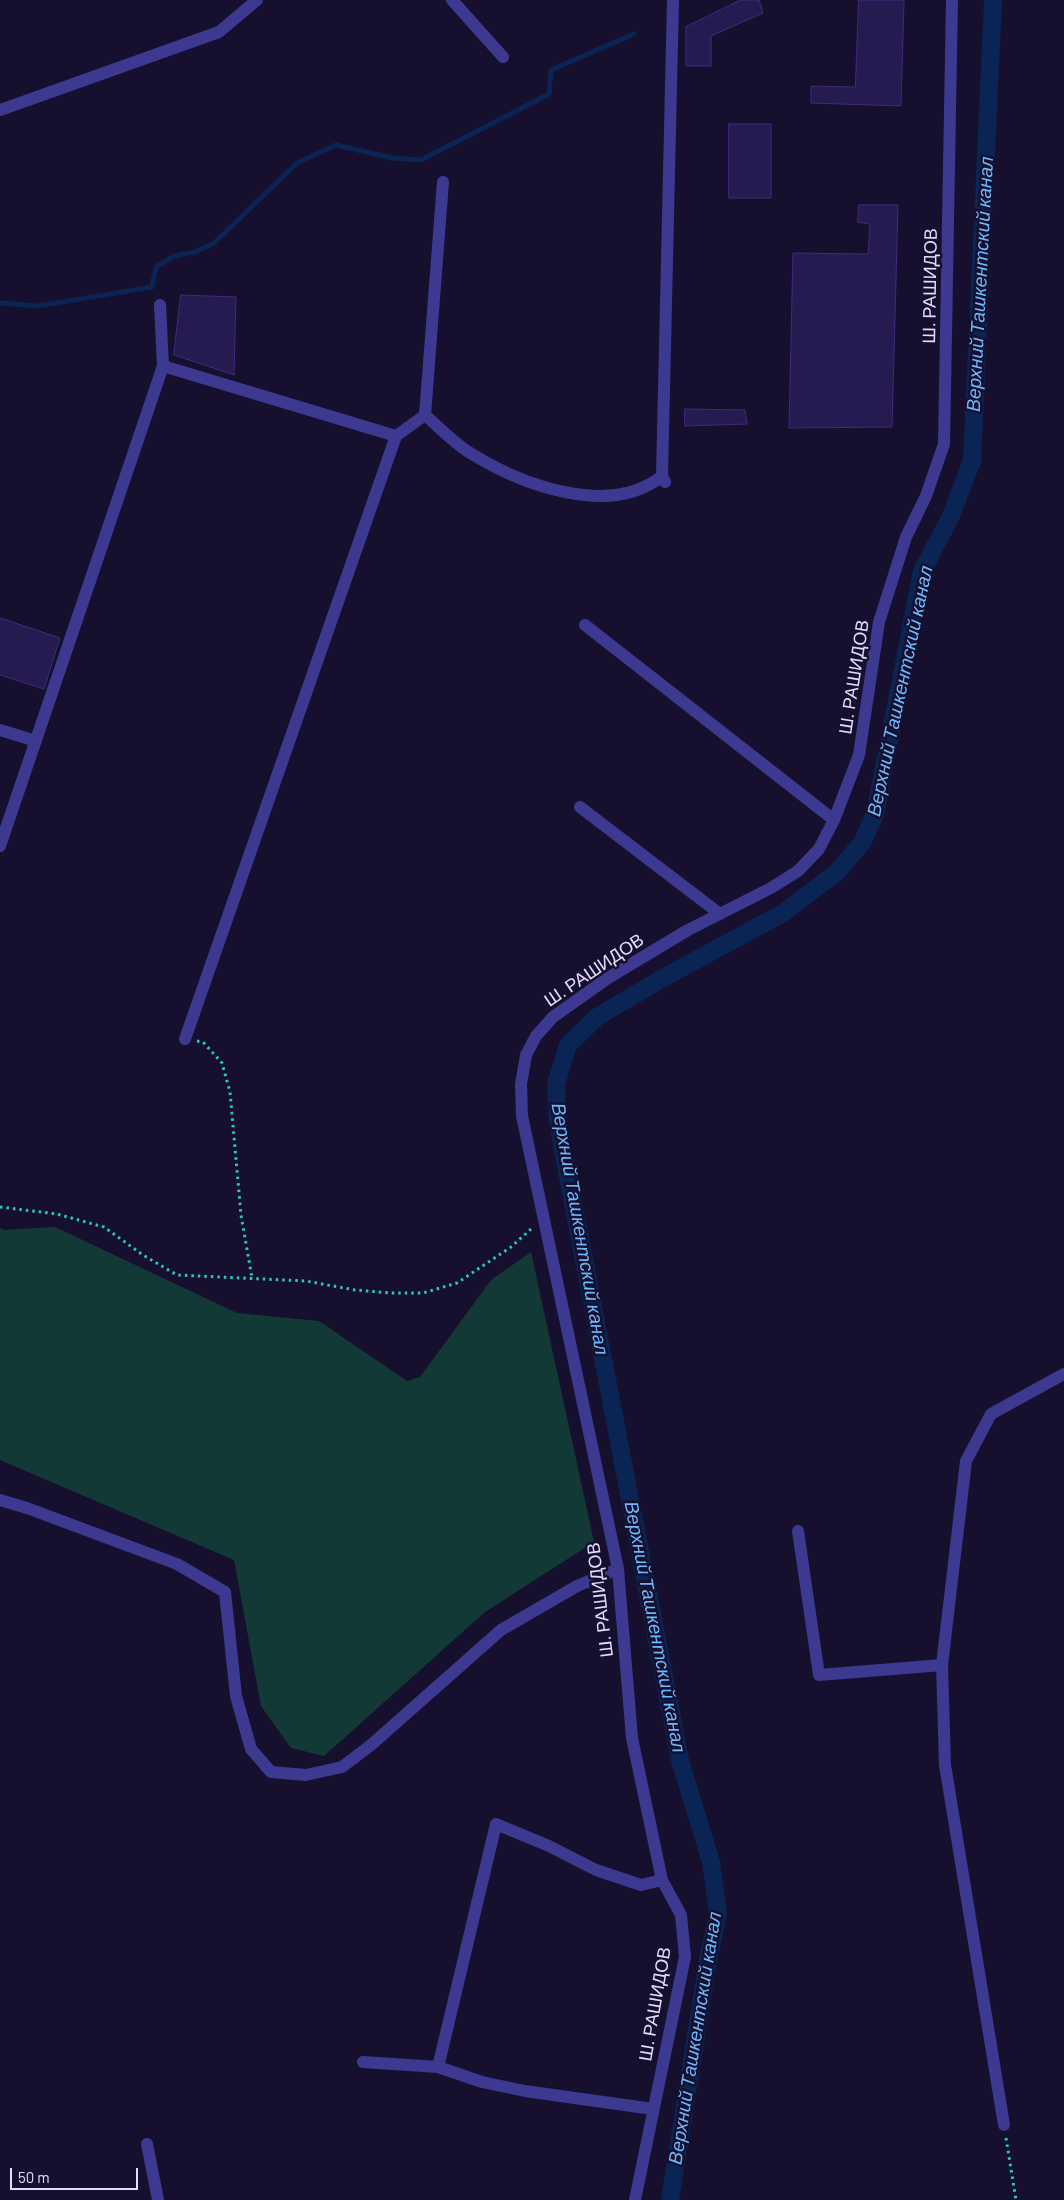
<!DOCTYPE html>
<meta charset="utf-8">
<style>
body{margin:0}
#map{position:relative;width:1064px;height:2200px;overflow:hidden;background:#16102e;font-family:Barlow,sans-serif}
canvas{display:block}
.scale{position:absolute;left:10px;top:2168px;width:128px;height:22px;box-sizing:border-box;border:2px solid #e1ddff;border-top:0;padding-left:6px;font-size:15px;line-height:18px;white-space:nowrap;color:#e1ddff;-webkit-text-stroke:4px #16102e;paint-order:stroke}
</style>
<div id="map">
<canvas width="1064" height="2200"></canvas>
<div class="scale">50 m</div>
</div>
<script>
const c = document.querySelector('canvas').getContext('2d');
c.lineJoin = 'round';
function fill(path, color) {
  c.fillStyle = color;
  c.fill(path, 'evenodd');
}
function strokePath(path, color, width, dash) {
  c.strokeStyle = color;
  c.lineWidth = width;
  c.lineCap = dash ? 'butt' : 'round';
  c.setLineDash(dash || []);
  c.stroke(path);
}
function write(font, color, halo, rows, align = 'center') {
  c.font = font + ' Barlow,sans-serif';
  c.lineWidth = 5;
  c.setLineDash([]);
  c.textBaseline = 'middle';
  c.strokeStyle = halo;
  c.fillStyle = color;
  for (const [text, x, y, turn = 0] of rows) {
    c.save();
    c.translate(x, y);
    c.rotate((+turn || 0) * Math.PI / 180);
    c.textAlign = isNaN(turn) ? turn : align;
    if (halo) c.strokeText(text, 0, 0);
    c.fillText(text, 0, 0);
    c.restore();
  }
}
fill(new Path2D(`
 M55,1227L237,1313L319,1321L407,1381L420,1377L491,1280L531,1252L594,1542L485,1612L324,1756L291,1748L261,1706L234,1560L0,1460V1228L4,1230Z`), '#133937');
strokePath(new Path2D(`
 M0,303L38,306L152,287L156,267L174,256L195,252L214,243L297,163L336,145L392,158L421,160L549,94L551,70L634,34`), '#0a2453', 5);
strokePath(new Path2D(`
 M670,2200L708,1960L718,1913L711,1862L680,1760L558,1124L556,1084L568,1045L597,1017L661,979L783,913L837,872L862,843L875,814L922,571L951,516L972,461L993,0`), '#0a2453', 18);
const building = new Path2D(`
 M741,0H759L763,13L711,36V66H686V27Z
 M859,0H904L901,106L811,103V86L855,87Z
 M729,124H771V198H729Z
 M859,205H898L892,427L789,428L793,253L868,254L870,224L858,222Z
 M181,295L236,297L234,375L174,355Z
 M685,409L745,410L747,424L685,426Z
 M0,618L60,638L44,689L0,675Z`);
fill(building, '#261b50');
strokePath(building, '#3d2c7e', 1);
strokePath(new Path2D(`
 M197,1041L203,1042L222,1063L230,1092L241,1215L252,1278
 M0,1207L57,1214L104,1227L143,1255L177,1275L306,1281L355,1290L392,1293H423L457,1283L511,1247L531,1229
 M1006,2138L1016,2200`), '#29c7bf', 3, [2.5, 4]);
strokePath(new Path2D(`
 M452,0L503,57
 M0,110L219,32L257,0
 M163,366L396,436L425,415C440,428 455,444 472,454C522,485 610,518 662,476L665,482
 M425,415L443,182
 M662,476L673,0
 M585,625L834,820
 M0,730L36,741
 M580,807L720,914
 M0,846L163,366L160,305
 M185,1039L396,436
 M0,1500L27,1508L177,1564L225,1592L236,1696L251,1749L271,1772L306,1775L342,1767L371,1745L501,1630L577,1586L618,1569
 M798,1531L819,1675L942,1665
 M363,2062L438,2067L482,2082L525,2091L653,2109
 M438,2067L496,1824L549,1846L596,1870L641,1885L662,1880
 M1004,2125L945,1765L942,1665L966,1461L991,1414L1064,1374
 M147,2144L158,2200
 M635,2200L685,1957L681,1915L662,1880L632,1738L618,1569L522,1116L521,1084L526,1055L536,1036L553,1017L608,978L688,930L771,888L798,871L819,849L834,820L859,755L879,622L906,537L926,496L944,444L952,0`), '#3d3990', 12);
write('18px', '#e1ddff', '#16102e', [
 ["Ш. РАШИДОВ",930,286,-89],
 ["Ш. РАШИДОВ",854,677,-81],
 ["Ш. РАШИДОВ",594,970,-34],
 ["Ш. РАШИДОВ",600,1600,-97],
 ["Ш. РАШИДОВ",655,2004,-80]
]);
write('italic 19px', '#6bb9ff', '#16102e', [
 ["Верхний Ташкентский канал",980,284,-87],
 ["Верхний Ташкентский канал",900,691,-78],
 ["Верхний Ташкентский канал",580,1229,80],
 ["Верхний Ташкентский канал",655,1627,79],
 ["Верхний Ташкентский канал",695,2038,-81]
]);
</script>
